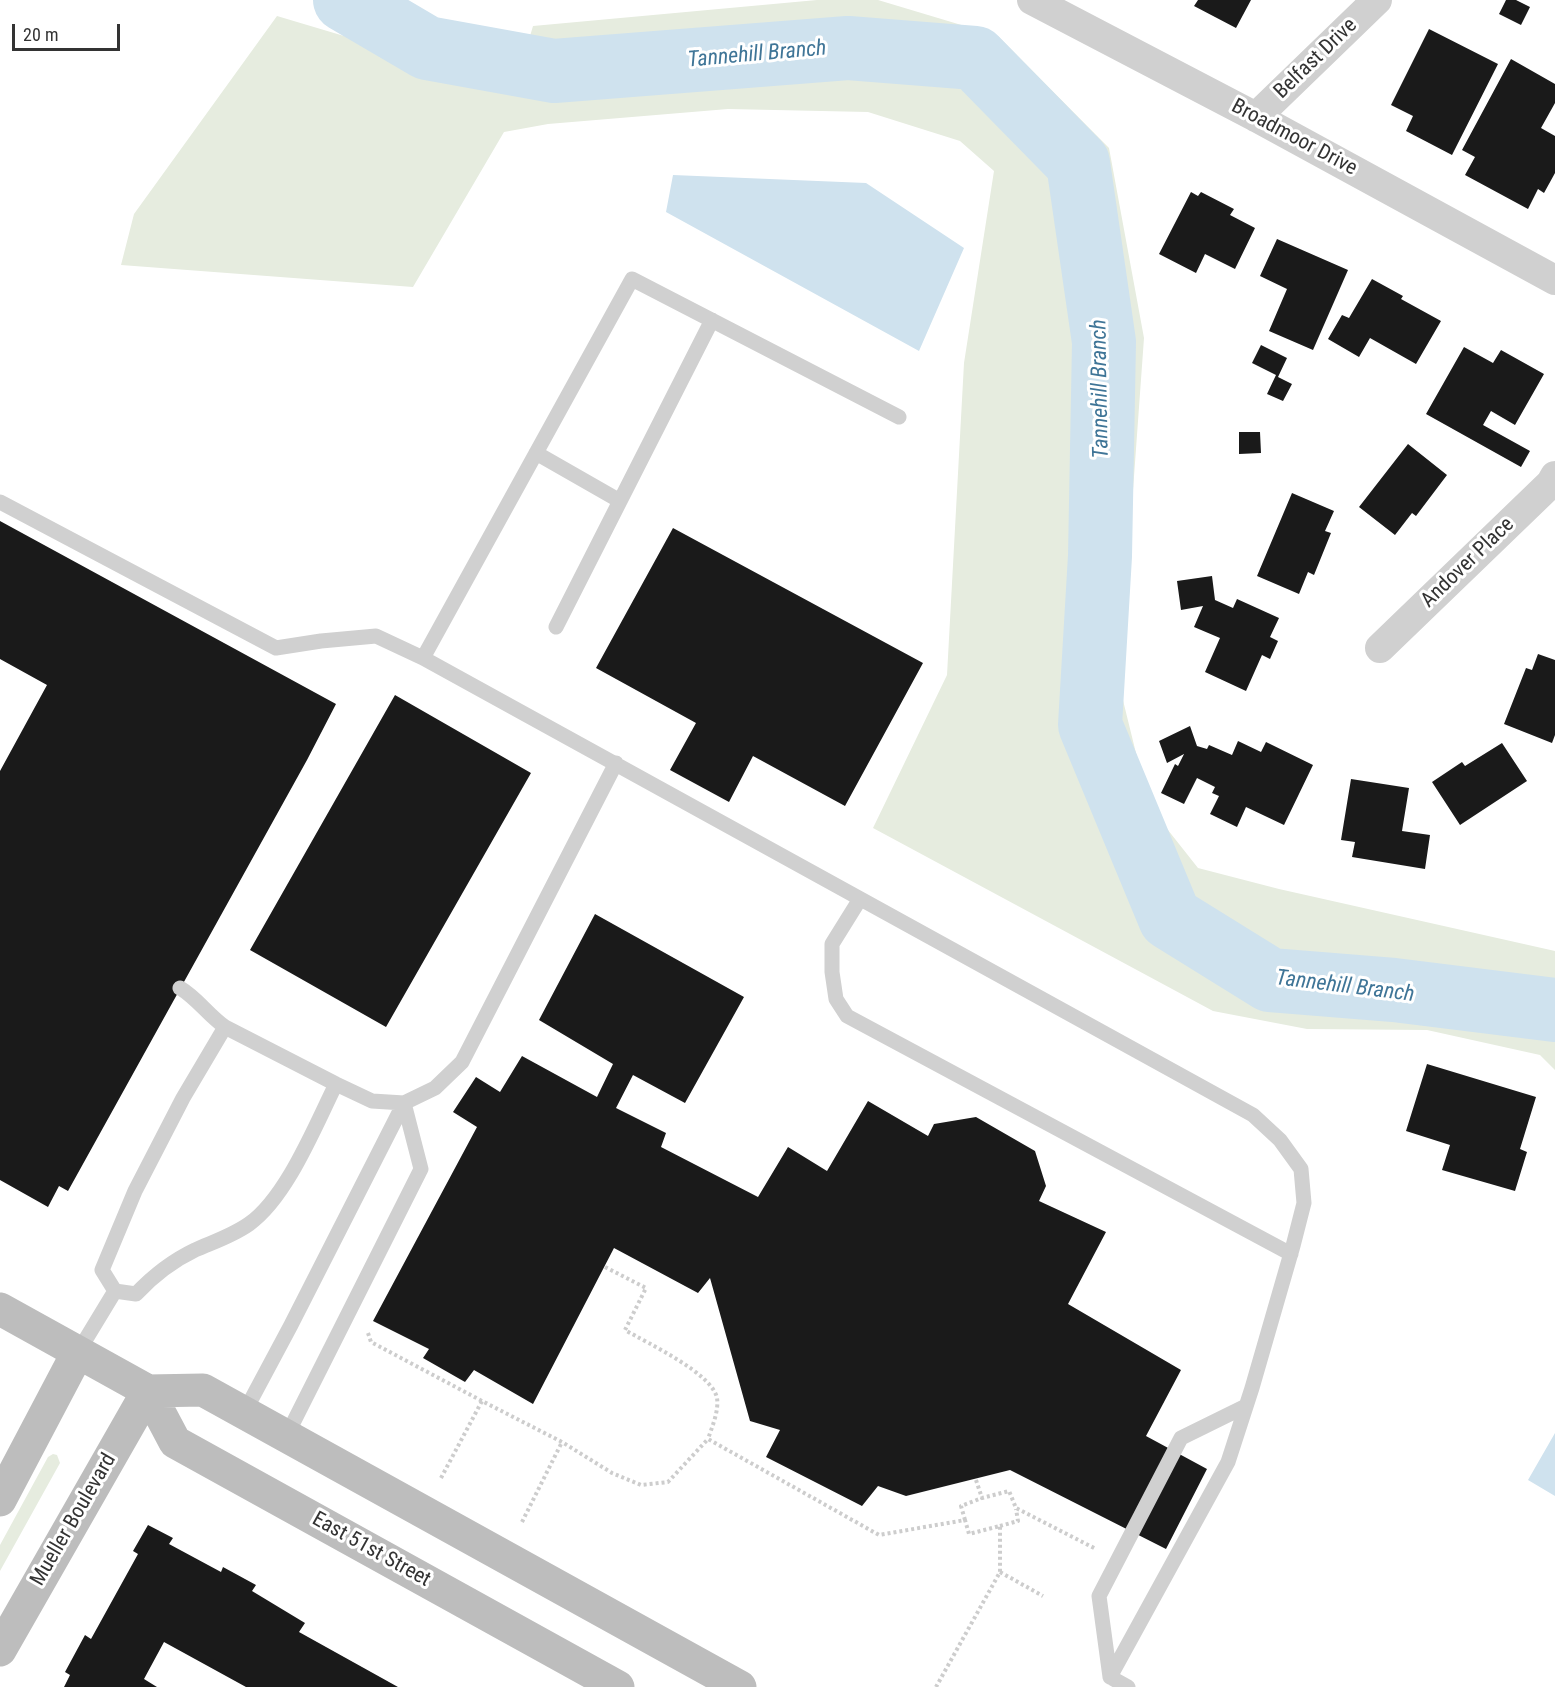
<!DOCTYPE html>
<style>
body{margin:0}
#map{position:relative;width:1555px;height:1687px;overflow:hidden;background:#fff;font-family:"Roboto Condensed",sans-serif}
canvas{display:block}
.scale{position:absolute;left:12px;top:24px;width:108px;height:27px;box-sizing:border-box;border:3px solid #333;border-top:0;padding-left:8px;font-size:18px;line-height:21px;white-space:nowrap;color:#333;-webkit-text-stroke:4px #fff;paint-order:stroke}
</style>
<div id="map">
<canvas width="1555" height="1687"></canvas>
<div class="scale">20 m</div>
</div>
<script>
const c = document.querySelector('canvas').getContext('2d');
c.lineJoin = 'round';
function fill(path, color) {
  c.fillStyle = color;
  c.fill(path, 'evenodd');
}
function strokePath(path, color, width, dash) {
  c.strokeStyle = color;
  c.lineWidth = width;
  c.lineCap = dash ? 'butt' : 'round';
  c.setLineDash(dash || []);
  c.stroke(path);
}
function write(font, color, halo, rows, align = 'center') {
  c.font = font + ' "Roboto Condensed",sans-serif';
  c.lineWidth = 6;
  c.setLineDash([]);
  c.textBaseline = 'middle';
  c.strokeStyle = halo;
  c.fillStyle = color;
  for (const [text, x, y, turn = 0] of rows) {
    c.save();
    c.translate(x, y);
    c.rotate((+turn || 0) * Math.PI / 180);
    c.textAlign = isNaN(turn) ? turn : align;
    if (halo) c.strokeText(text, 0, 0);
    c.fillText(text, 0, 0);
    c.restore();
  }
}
fill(new Path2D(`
 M817,0H878L998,36L1109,148L1144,338L1119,684L1149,806L1198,868L1279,889L1555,951V1070L1540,1055L1427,1030L1307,1029L1213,1011L873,828L947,675L964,363L994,171L960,141L868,112L728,109L548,124L504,132L413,287L121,265L134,214L277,16L515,87L533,26Z
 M53,1454L57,1455L60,1463L0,1571V1545L48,1457Z`), '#e6ecdf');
fill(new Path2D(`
 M673,175L866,183L964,248L919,351L666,212Z
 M1555,1433V1496L1528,1480Z`), '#cfe2ee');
strokePath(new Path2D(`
 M345,0L427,48L554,71L848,48L975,58L1078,163L1104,342L1100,556L1090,725L1170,918L1270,980L1394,990L1555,1010`), '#cfe2ee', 64);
fill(new Path2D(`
 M1198,0H1251L1236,28L1194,6Z
 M1506,0H1516L1530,7L1521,25L1499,14Z
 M1429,29L1498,64L1452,155L1406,131L1413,116L1391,105Z
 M1511,59L1555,84V103L1541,128L1555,136V173L1544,193L1538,189L1528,209L1465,175L1475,157L1462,150Z
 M1191,192L1198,196L1201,192L1234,209L1230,215L1255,228L1235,269L1205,254L1196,273L1159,254Z
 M1277,239L1348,270L1313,350L1269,331L1287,289L1260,276Z
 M1372,279L1403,296L1401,299L1441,321L1416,364L1370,338L1359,357L1328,339L1342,315L1349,318Z
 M1261,345L1287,358L1278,377L1292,384L1283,401L1267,394L1276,375L1252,363Z
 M1464,347L1493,363L1501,350L1544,374L1515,425L1491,411L1483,425L1530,451L1521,467L1426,414Z
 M1239,432H1260L1261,453L1239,454Z
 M1408,444L1447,475L1416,516L1412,513L1395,535L1359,507Z
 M1292,493L1334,511L1325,531L1331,533L1314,575L1308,572L1299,594L1257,576Z
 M0,521L336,704L307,760L68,1191L59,1186L48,1207L0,1180V771L47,685L0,659Z
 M673,528L923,663L845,806L753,756L729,802L670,770L696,723L596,668Z
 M1212,576L1215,600L1233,608L1237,599L1279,618L1270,637L1278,641L1270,659L1262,655L1246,691L1205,672L1220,638L1194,627L1203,606L1181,610L1177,581Z
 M1538,654L1555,660V735L1552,743L1504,724L1526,668L1532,670Z
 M395,695L531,773L386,1027L250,950Z
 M1190,726L1197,746L1207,749L1209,745L1232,755L1238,741L1261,752L1266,742L1313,765L1284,825L1246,807L1237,827L1210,814L1219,796L1212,793L1215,787L1197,778L1184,804L1161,793L1175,764L1178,766L1184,754L1167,763L1159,741Z
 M1502,743L1527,781L1460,825L1432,782L1462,762L1465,766Z
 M1351,779L1409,788L1402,831L1430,835L1425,869L1352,857L1355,842L1341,840Z
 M595,914L744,997L685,1103L633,1075L616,1108L666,1133L661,1147L758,1197L788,1147L827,1171L868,1101L928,1136L934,1124L976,1117L1035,1151L1046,1186L1039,1201L1106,1232L1068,1304L1181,1370L1146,1436L1207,1469L1166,1549L1010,1470L906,1496L878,1486L862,1506L766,1457L780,1430L750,1421L710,1278L698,1293L614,1248L533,1404L474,1370L465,1382L423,1358L429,1349L373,1321L477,1127L453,1112L476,1077L500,1092L522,1056L597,1097L613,1064L539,1020Z
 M1427,1064L1536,1097L1520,1149L1527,1152L1515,1191L1442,1170L1450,1145L1406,1131Z
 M148,1525L173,1538L169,1544L221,1572L223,1567L256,1585L252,1591L305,1623L299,1632L398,1687H246L164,1642L144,1679L157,1687H64L70,1675L65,1672L85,1635L91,1639L138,1554L133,1551Z`), '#1a1a1a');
strokePath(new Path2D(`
 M605,1267L646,1288L625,1330C647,1343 712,1373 717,1398C719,1411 712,1427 708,1439
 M368,1333L371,1342L482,1401
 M441,1478L482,1401L562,1442L612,1473L641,1485L668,1482L708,1439L879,1535L965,1520L969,1534L1000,1526V1572L936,1687
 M976,1480L982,1498L1009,1491L1016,1508L1096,1549
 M965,1520L961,1506L982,1498
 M522,1522L562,1442
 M1000,1526L1018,1521L1016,1509
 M1000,1572L1043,1596`), '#cdcdcd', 4, [3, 3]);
strokePath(new Path2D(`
 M536,453L620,501
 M0,502L276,648L321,641L376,636L423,658L1253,1115L1280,1140L1301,1169L1304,1203L1293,1246L1252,1388L1228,1462L1110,1677
 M556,627L712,320
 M423,658L632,279L899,417
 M860,899L832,944V972L836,999L847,1016L1291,1254
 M180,988C197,998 208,1015 225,1027L336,1084L372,1101L404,1103L435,1088L462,1062L616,763
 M115,1291L136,1294C153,1276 172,1261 195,1250C213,1242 232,1236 249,1224C287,1197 315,1126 336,1084
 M115,1291L102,1270L135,1191L183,1098L225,1027
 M78,1352L115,1291
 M244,1413L291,1325L404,1103
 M287,1435L421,1169L404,1103
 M1110,1677L1099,1596L1181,1438L1246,1406
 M1110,1677L1128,1687`), '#d0d0d0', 15);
strokePath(new Path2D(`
 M1032,0L1256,117L1555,280
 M1256,117L1377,0
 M1380,648L1551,483L1555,476`), '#d0d0d0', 30);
strokePath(new Path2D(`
 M0,1309L148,1391L203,1390L740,1687
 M148,1391L175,1442L618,1687
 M0,1500L78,1352
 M0,1650L148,1391`), '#bdbdbd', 33);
write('21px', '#333', '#fff', [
 ["Belfast Drive",1316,59,-44],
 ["Broadmoor Drive",1294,138,28],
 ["Andover Place",1468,563,-44],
 ["Mueller Boulevard",74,1520,-60],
 ["East 51st Street",371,1550,29]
]);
write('italic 22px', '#3f7597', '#fff', [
 ["Tannehill Branch",757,55,-5],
 ["Tannehill Branch",1101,389,-91],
 ["Tannehill Branch",1345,987,7]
]);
</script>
